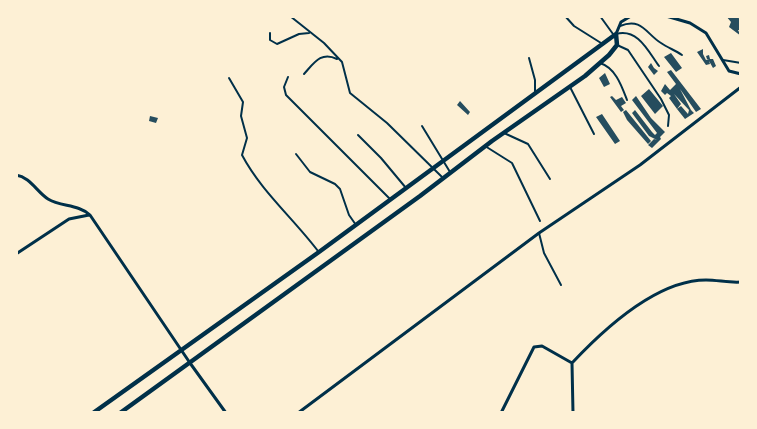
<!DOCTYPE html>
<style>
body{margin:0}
#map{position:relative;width:757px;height:429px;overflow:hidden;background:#fdf0d5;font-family:"Fira Sans Condensed",sans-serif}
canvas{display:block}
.frame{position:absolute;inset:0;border:18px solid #fdf0d5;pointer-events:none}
</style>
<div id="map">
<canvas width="757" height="429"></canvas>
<div class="frame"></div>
</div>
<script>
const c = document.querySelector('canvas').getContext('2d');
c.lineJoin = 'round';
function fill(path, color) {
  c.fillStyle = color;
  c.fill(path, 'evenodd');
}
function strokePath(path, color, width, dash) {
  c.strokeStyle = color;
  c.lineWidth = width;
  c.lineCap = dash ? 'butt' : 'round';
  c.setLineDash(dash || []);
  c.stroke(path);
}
fill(new Path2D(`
 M726,16H736L741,20V30H738L741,36L729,27L731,22Z
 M703,49V54L706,60L709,59H707L706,56L709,55L710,59H713L716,66L713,68L709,61L710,64L706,65L697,52Z
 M671,53L682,68L676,72L664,57Z
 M651,63L654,68L658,71L654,75L648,67Z
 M671,70L701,109L696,112L680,89L691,110L694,113L685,119L677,109L681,106L688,114L689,110L674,94L681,104L677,109L669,98L671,96L667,93L665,95L661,91L665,84L670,90L676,84L667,72Z
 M605,73L610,84L604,87L599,78Z
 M649,89L663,106L655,114L641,96Z
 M612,96L616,100L622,97L626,103L621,106L624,110L621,112L610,97Z
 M636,96L651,118L665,132L660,137L661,139L652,148L648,145L654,139L657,140L649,136L632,113L635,110L652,132L655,135L657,133L632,100Z
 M460,101L470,112L468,115L457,105Z
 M626,110L651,141L648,144L627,120L623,112Z
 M602,114L620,141L615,144L596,117Z
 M150,116L158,118L156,123L149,121Z`), '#264d5e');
strokePath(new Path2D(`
 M290,16L324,43L342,62L350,93L387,123L442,177
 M565,16L574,26L601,43
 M600,16L613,34
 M620,26C642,17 646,34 661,43C668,48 675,50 682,55
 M270,33V40L277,44L299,34L309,33
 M616,34C638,28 648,51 659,66
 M617,45L628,50L661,99L669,115L668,126
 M529,58L535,80V92
 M723,60L741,63
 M600,63C616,68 622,87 627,100
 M304,74C314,63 321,51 337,59
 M288,77L284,87L286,95L390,199
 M229,78L243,102L241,116L247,138L242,155C261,191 293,218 318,251
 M570,87L594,134
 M422,126L450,172
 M504,133L528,144L550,179
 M358,135L381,158L406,188
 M485,146L512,163L540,221
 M296,154L310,172L335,184L340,189L349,215L356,225
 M539,233L544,253L561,285`), '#003049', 2);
strokePath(new Path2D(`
 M666,16L690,23L706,33L729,71L741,74
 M616,34L621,22L631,16
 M16,175C30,177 37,192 48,199C61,207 78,204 90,215L190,363L226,413
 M16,254L69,219L89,215
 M298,413L539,233L640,165L741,87
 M501,413L534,347L542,346L572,363
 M573,413L572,363C604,329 657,280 706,280C718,280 729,283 741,282`), '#003049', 3);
strokePath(new Path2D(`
 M93,413L319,252L616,34L617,45L609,55L585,76L492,141L420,196L120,413`), '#003049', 4.5);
</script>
